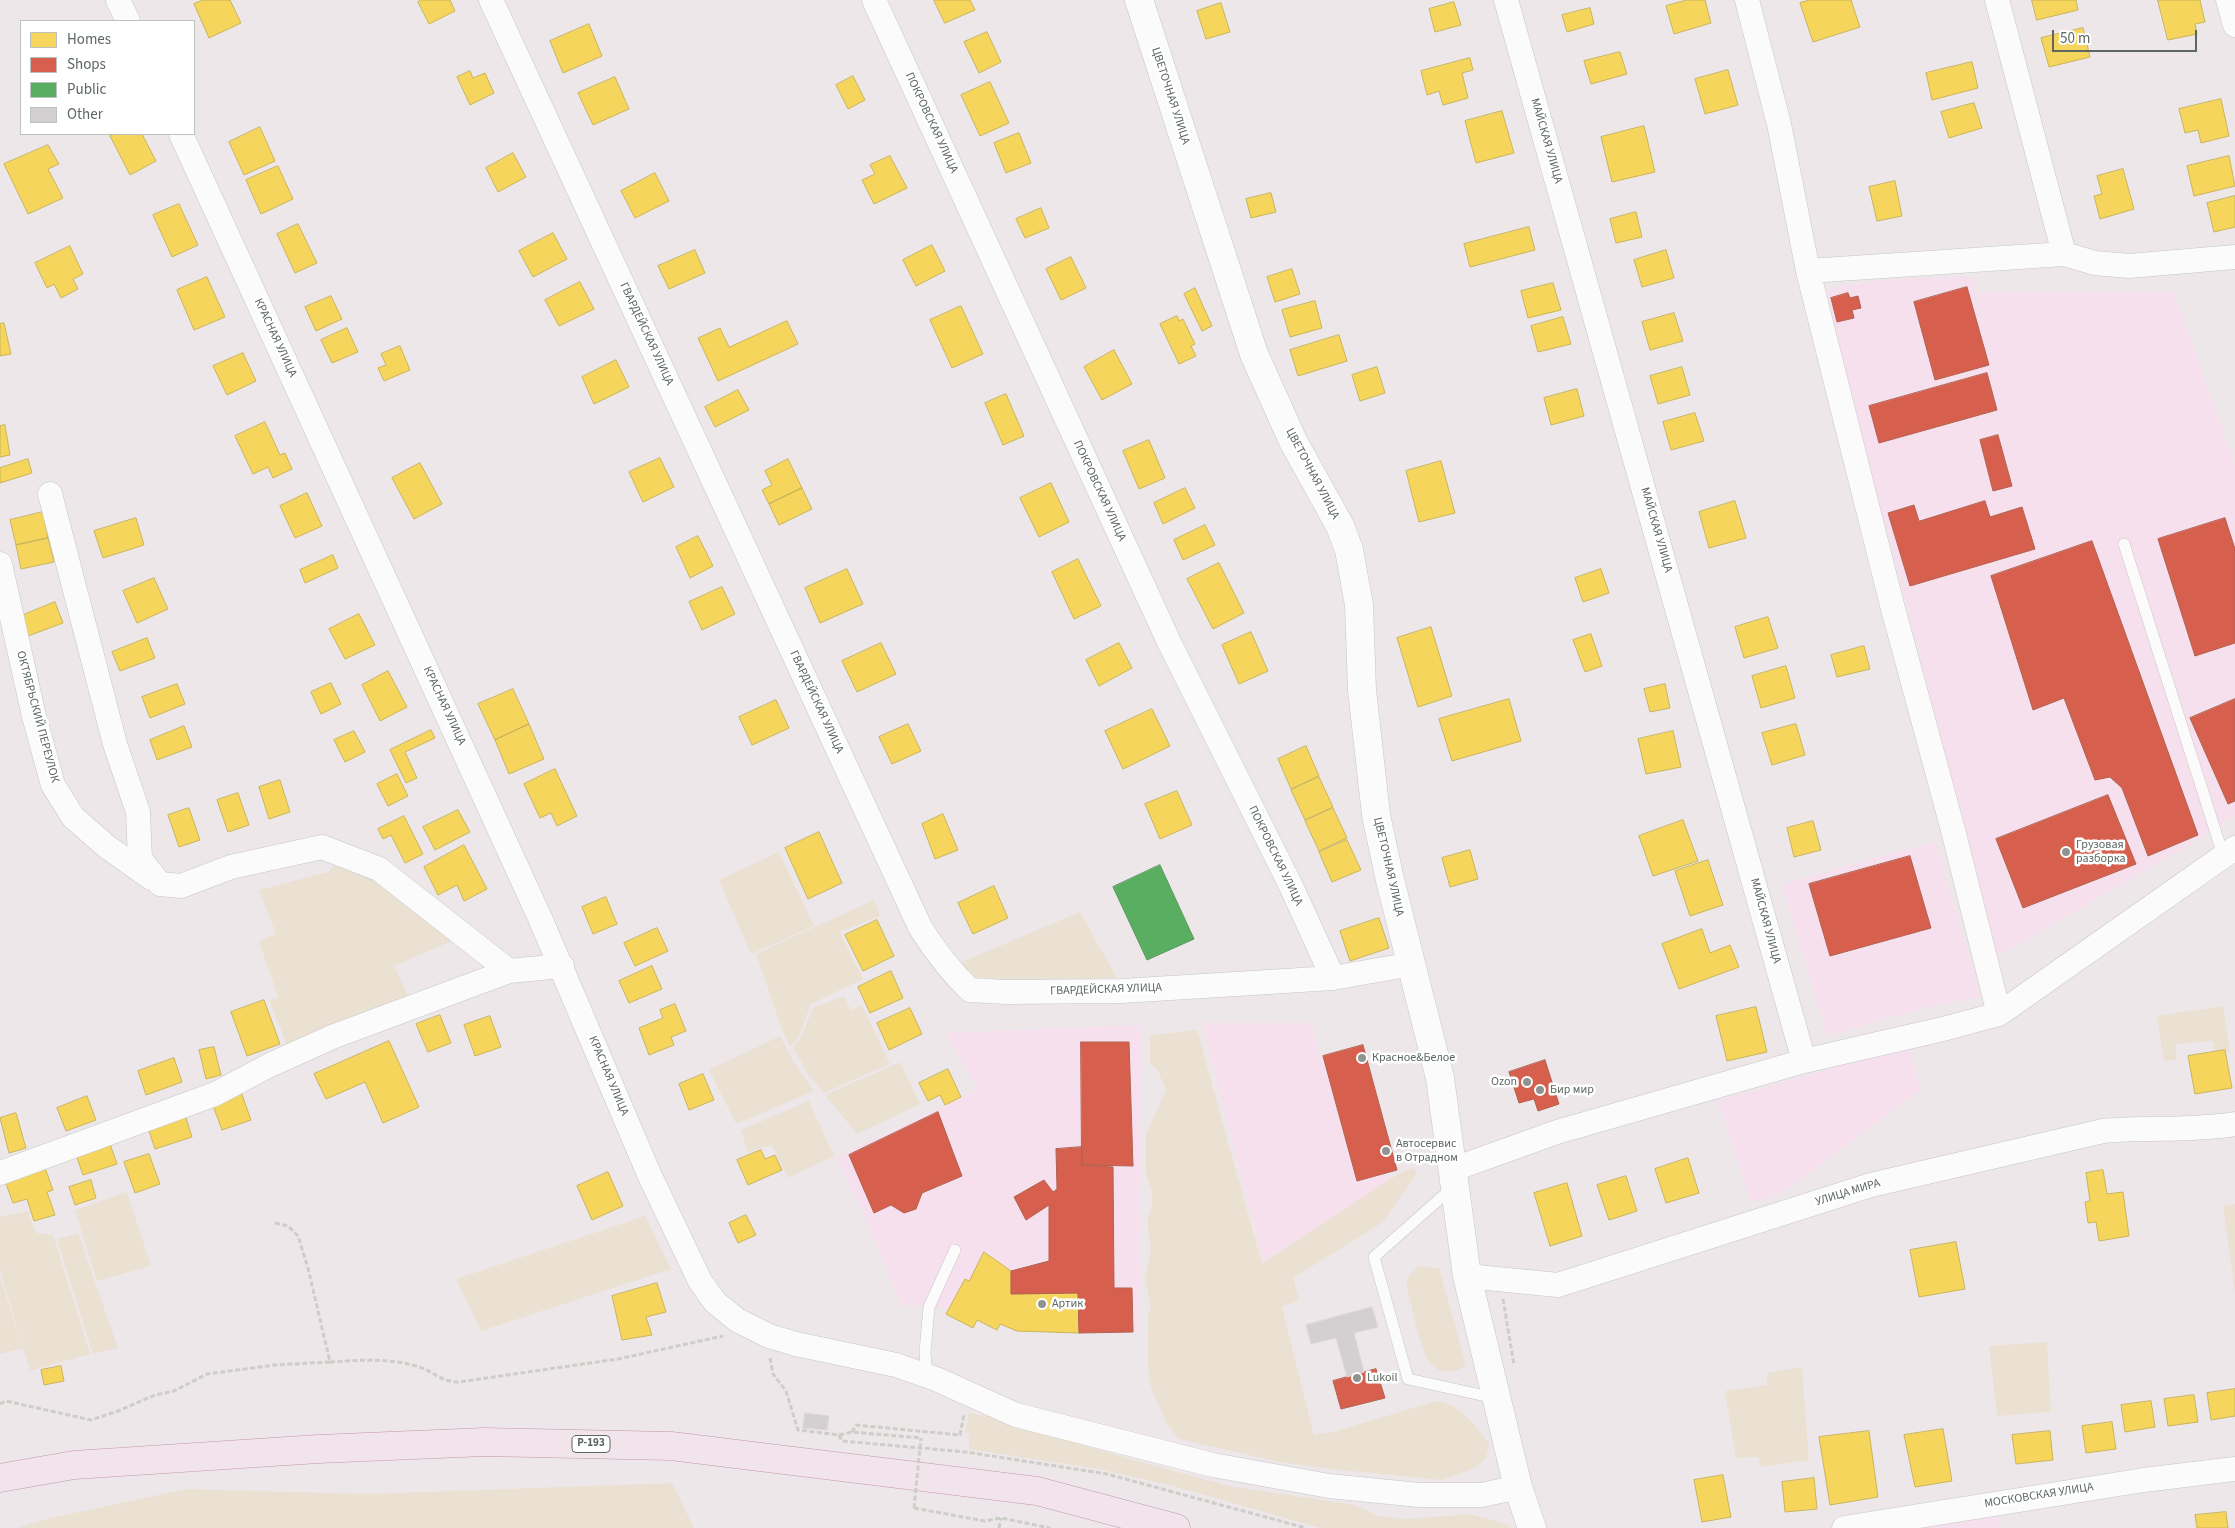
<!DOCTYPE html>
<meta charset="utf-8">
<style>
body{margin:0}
#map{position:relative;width:2235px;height:1528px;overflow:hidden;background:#ede7ea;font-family:"Source Sans 3",sans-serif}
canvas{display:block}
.legend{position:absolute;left:20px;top:20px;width:175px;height:115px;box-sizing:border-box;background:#fff;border:1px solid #bec2bf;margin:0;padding:6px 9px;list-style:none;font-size:15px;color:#5c675f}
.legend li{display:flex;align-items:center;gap:10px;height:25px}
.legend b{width:25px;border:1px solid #bec2bf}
.scale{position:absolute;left:2052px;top:30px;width:145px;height:22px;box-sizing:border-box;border:2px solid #5c675f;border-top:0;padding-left:6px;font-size:15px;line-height:18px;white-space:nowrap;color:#5c675f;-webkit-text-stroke:4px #fff;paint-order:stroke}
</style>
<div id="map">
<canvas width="2235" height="1528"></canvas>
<ul class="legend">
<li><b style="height:14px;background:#f6d55c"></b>Homes</li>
<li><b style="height:14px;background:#d6604d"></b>Shops</li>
<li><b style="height:14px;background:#5aae61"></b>Public</li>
<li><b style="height:14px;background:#d4d0d2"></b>Other</li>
</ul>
<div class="scale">50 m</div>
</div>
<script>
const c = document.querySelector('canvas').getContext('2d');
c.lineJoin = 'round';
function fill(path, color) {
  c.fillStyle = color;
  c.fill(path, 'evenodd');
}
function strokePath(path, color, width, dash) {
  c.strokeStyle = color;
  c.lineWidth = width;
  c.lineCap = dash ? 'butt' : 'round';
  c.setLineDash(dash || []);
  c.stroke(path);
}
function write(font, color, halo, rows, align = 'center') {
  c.font = font + ' "Source Sans 3",sans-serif';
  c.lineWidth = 5;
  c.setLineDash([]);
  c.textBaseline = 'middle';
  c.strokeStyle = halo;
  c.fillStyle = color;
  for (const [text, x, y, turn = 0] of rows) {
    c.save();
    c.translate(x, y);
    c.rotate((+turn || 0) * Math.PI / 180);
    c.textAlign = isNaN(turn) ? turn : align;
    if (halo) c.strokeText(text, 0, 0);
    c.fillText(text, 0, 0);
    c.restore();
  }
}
fill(new Path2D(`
 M1972,277L2006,404L1978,293L2174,292L2235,465V815L2201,838L1997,957L1905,598L1821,290L1887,279Z
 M1935,842L1981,997L1924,1008L1827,1036L1782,884Z
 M1202,1023H1312L1318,1049L1391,1181L1263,1261Z
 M1141,1025L1140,1332L950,1307L902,1305L864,1215L836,1158L978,1090L946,1033Z
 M1908,1046L1921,1090L1780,1195L1751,1202L1718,1101Z
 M1998,1515L2001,1528H1899Z`), '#f7e0ed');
fill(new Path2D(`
 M779,852L814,926L751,954L719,880Z
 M337,861L353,866L459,938L394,966L409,998L289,1050L269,1000L278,997L259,941L276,934L259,890L328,872Z
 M874,900L880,916L840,932L863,979L811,1004L798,1038L790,1046L783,1032L756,954Z
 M1080,912L1117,978L1022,980L966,977L962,962Z
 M844,996L851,1010L862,1006L890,1064L824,1093L807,1073L793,1047L802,1035L813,1008Z
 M2223,1006L2230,1052H2215L2213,1041L2175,1044L2177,1060L2164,1061L2157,1016Z
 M1197,1030L1262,1264L1398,1174L1413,1168L1417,1173L1383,1222L1293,1278L1299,1300L1282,1307L1314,1435L1333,1432L1436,1401C1460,1404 1476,1426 1489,1444L1486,1458L1475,1468L1442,1480L1330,1469L1280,1462L1183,1440L1177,1437L1167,1424L1151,1388L1148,1366V1315L1151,1307L1145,1280L1151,1250L1147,1221L1152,1204V1192L1146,1174V1134L1166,1090L1157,1069L1150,1063V1035Z
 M780,1036L794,1062L814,1091L736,1124L709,1070Z
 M900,1062L920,1104L857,1134L825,1095Z
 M809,1101L834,1156L788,1178L772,1145L748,1152L741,1130Z
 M127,1192L151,1266L97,1281L75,1210Z
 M2235,1204V1293L2223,1206Z
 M28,1211L36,1233L53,1235L90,1354L30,1371L0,1270V1217Z
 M645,1216L671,1269L481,1331L456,1279Z
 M78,1233L118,1348L93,1354L57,1239Z
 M1419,1266L1439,1268L1466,1365C1457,1373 1441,1375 1432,1365C1420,1354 1411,1302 1406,1284L1409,1276Z
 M0,1277L23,1348L0,1354Z
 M2047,1342L2051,1412L1997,1416L1989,1346Z
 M1802,1367L1809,1460L1760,1467L1759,1457L1736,1458L1725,1391L1767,1385V1373Z
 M969,1413L987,1416L1137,1461L1229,1486L1355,1505L1379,1516L1405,1519L1470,1514L1507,1524L1510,1528H1320L1173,1486L1098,1469L969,1449L970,1434L965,1433Z
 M672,1483L694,1528H17L50,1518L187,1489L368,1494Z`), '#ebe1d2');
const homes = new Path2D(`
 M203,0H230L241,23L209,38L194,4Z
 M421,0H450L455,11L429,24L418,2Z
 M934,0H970L975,10L945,23Z
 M1687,0H1705L1711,23L1674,34L1666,6Z
 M1810,0H1851L1860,27L1813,42L1800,3Z
 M2032,0H2076L2078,10L2037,20Z
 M2158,0H2200L2205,22L2195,24L2197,34L2168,40Z
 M1454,2L1461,25L1435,32L1429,9Z
 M1221,3L1230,32L1206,39L1197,11Z
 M1590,8L1594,24L1567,32L1562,15Z
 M589,24L602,56L563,73L550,41Z
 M2083,28L2090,57L2049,67L2041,38Z
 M987,32L1001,62L979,73L964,42Z
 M1620,52L1627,74L1591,84L1584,61Z
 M1470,58L1473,70L1462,73L1468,98L1443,105L1439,91L1427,95L1421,71Z
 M1972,62L1978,88L1932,100L1926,73Z
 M1728,70L1738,105L1705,114L1695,79Z
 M470,71L473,78L485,73L494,93L470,105L457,77Z
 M853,76L865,100L848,109L836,85Z
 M615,77L629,109L593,125L578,93Z
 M990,82L1009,123L980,136L961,95Z
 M2221,99L2229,136L2201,143L2198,130L2185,133L2179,109Z
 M1974,103L1982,128L1949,138L1941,112Z
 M1502,111L1514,153L1476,163L1465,121Z
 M1644,126L1655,172L1612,182L1601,137Z
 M260,127L275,161L244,175L229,142Z
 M1019,133L1031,163L1006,173L994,143Z
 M115,134H142L156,161L130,175L110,136Z
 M48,145L59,164L48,169L63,198L28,214L4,164Z
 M513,153L526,177L498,192L486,168Z
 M890,156L907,188L874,204L862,180L875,174L870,165Z
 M2229,156L2235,186L2194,196L2187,166Z
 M278,166L293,199L261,214L246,180Z
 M2123,169L2134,209L2100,219L2094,196L2102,194L2097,176Z
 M655,173L669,201L635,218L621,191Z
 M1895,181L1902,216L1877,221L1869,187Z
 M1271,193L1276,212L1251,218L1246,199Z
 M2235,196V227L2214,232L2207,203Z
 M179,204L198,245L172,257L153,215Z
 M1041,208L1049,228L1025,238L1016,219Z
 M1636,212L1642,237L1616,243L1610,219Z
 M298,224L317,263L295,273L277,234Z
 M1529,227L1535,250L1470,267L1464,244Z
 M553,233L567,259L533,277L519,251Z
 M932,245L945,271L916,286L903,260Z
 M70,246L83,274L73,279L78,289L61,298L54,284L47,288L35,263Z
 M695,250L705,273L669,289L658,266Z
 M1666,250L1674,278L1642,287L1634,260Z
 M1071,257L1086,288L1061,300L1046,269Z
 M1292,269L1300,294L1275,302L1267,277Z
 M207,277L225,317L194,330L177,290Z
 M580,282L594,309L559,326L545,300Z
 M1553,283L1561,310L1528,318L1521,291Z
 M1195,288L1212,326L1202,331L1184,294Z
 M331,296L342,319L316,331L305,307Z
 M1315,301L1322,328L1290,337L1282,310Z
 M961,306L983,354L952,368L930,320Z
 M1674,313L1683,341L1650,350L1642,322Z
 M1177,316L1179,321L1183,319L1195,344L1191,346L1196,356L1179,364L1160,324Z
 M1563,317L1571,344L1538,352L1531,326Z
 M787,321L798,344L718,381L698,338L720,328L729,347Z
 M4,323L11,354L0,356V324Z
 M347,328L358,352L332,363L321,340Z
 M1339,335L1347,361L1298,376L1290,350Z
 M400,346L410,370L384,381L378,368L386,365L381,354Z
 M1114,350L1132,384L1102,400L1084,367Z
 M243,353L256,381L227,395L213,366Z
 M616,360L629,387L594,404L582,377Z
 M1377,367L1385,393L1360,401L1352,375Z
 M1682,367L1690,395L1658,404L1650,376Z
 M1577,389L1584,416L1551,425L1544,398Z
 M738,390L749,410L715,427L705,407Z
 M1006,394L1024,436L1003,445L985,403Z
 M1695,413L1704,441L1671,450L1663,422Z
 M265,422L280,455L285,453L292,469L273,478L268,467L253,474L235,436Z
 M5,425L10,455L0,457V426Z
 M1149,440L1165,478L1139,489L1123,451Z
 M660,458L674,487L643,502L629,472Z
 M28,459L32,473L0,483V468Z
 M788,459L802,488L769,504L762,490L772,485L765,471Z
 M1441,461L1455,513L1419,522L1406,471Z
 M420,463L442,504L414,519L392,478Z
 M1051,483L1069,522L1039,537L1020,498Z
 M802,488L812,509L779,525L769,504Z
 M1185,488L1195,508L1163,524L1154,503Z
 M307,493L322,526L295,538L280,506Z
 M1735,501L1746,538L1709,548L1699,512Z
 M43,512L48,538L16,545L10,520Z
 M136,518L144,545L103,558L94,531Z
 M1205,525L1215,545L1183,560L1174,540Z
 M698,536L713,566L690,578L676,547Z
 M48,538L54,562L21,569L16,545Z
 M333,555L338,568L305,583L300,570Z
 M1078,559L1101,606L1074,619L1052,572Z
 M1219,563L1244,613L1213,629L1187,579Z
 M847,569L863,604L820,623L805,588Z
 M1601,569L1609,593L1583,602L1575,578Z
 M154,578L168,609L137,623L123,591Z
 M722,587L735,614L702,630L689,602Z
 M55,602L63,623L28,636L21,616Z
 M359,614L375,645L345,659L329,629Z
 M1768,617L1778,648L1744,658L1735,627Z
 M1431,627L1452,696L1418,707L1397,638Z
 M1251,632L1268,671L1239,684L1222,645Z
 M1591,634L1602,666L1585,672L1573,640Z
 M147,638L155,658L120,671L112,652Z
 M881,643L896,674L857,692L842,661Z
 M1119,643L1132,668L1099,686L1086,660Z
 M1864,646L1870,669L1837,677L1831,655Z
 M1786,666L1795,698L1761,708L1752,676Z
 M388,671L407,707L380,721L362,685Z
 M331,683L341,704L321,714L311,692Z
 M177,684L185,704L150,718L142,697Z
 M1665,684L1670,708L1650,712L1644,689Z
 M513,689L529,724L495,740L478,704Z
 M1509,699L1521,741L1452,761L1439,719Z
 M776,700L789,728L752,745L739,717Z
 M1152,709L1170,746L1123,769L1105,731Z
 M529,724L544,759L509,774L495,740Z
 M908,724L921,751L892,764L879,737Z
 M1796,724L1805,755L1772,765L1762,733Z
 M184,726L192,747L157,760L150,740Z
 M431,730L435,738L405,752L417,778L406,783L390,750Z
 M354,731L365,752L345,762L334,740Z
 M1673,731L1681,767L1646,774L1638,739Z
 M1306,746L1319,776L1291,789L1278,759Z
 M555,769L577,816L557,826L551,813L540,818L524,784Z
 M397,774L408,796L388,806L377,784Z
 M1319,777L1333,807L1305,820L1291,790Z
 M280,780L290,812L269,819L259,787Z
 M1177,791L1192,825L1160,839L1145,804Z
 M238,793L249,825L228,832L217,800Z
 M189,808L200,840L179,847L168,815Z
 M1333,808L1347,838L1319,851L1305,821Z
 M458,810L470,832L435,850L423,827Z
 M943,814L958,850L935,859L922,824Z
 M404,816L423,854L405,863L391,835L383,839L378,829Z
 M1683,820L1698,861L1653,876L1639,836Z
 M1813,821L1821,850L1794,857L1787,828Z
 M819,832L842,883L808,899L785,848Z
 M1347,840L1361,870L1332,882L1319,852Z
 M464,845L487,889L464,901L457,885L438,895L424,867Z
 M1470,850L1478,879L1450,887L1442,858Z
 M1708,860L1723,905L1690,916L1675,871Z
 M994,886L1008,918L973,934L958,903Z
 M606,897L617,924L593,934L582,907Z
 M1379,918L1389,948L1350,961L1340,931Z
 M877,920L894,956L863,971L845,935Z
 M657,928L668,951L635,966L624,943Z
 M1702,929L1710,953L1730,945L1739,967L1679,989L1662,944Z
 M652,966L662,989L629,1003L619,981Z
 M891,971L903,998L870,1013L858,987Z
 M264,1000L280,1044L247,1056L231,1012Z
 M675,1004L686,1031L671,1037L674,1045L649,1055L639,1028L663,1018L660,1010Z
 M1756,1007L1767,1052L1727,1061L1716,1016Z
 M910,1008L922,1034L889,1050L877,1023Z
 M440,1015L451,1043L428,1052L416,1024Z
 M490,1016L501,1047L475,1056L464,1025Z
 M389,1041L419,1107L383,1123L365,1082L326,1099L314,1074Z
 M214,1047L221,1075L206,1079L199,1050Z
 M2225,1050L2232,1088L2195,1094L2188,1056Z
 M174,1058L182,1082L146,1095L138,1071Z
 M948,1069L961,1097L945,1105L940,1095L928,1101L919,1083Z
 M703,1074L714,1100L689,1110L679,1084Z
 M241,1092L251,1120L222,1130L212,1103Z
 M87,1096L96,1120L66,1131L57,1108Z
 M16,1113L26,1148L9,1153L0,1118Z
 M185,1115L192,1137L155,1149L148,1128Z
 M110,1144L117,1164L83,1175L76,1155Z
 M761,1150L765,1159L775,1155L782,1170L748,1185L737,1160Z
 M149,1154L160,1184L135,1193L124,1162Z
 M1688,1158L1699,1193L1666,1203L1655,1169Z
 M45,1168L53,1190L47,1192L55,1215L34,1221L27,1199L13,1203L5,1181Z
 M2103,1170L2107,1194L2123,1192L2129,1236L2099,1241L2096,1222L2088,1223L2085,1202L2090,1201L2086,1173Z
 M608,1172L623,1206L592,1220L577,1186Z
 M1626,1176L1637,1211L1609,1220L1597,1185Z
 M91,1180L96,1198L75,1205L69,1187Z
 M1567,1183L1582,1236L1550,1246L1534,1193Z
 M746,1215L756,1235L738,1243L729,1223Z
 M1956,1242L1965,1289L1919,1297L1910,1250Z
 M984,1252L1011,1271V1294L1078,1293L1079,1333L1017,1331L1000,1324L997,1330L977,1320L973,1328L946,1314L965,1279L969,1281Z
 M657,1283L666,1312L646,1317L652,1335L622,1340L612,1296Z
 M61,1366L64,1381L44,1385L41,1370Z
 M2235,1389V1416L2211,1420L2207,1393Z
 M2194,1395L2198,1422L2168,1426L2164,1399Z
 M2151,1401L2155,1427L2125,1432L2121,1405Z
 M2112,1422L2116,1449L2086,1453L2082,1426Z
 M1943,1429L1952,1481L1915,1487L1904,1435Z
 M1869,1431L1878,1497L1830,1505L1819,1437Z
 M2050,1431L2053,1460L2016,1464L2012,1435Z
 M1723,1475L1731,1517L1702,1522L1694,1480Z
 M1814,1478L1817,1509L1785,1512L1782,1482Z
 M2226,1512L2228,1528H2197L2195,1515Z`);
fill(homes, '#f6d55c');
strokePath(homes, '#c8b45d', 1);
const shops = new Path2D(`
 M1967,287L1989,365L1935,380L1914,302Z
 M1848,293L1850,298L1858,296L1861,308L1852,310L1854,318L1837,322L1831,298Z
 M1987,373L1997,410L1879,443L1869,406Z
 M1998,435L2012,486L1993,491L1980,440Z
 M1985,501L1990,517L2022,507L2035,549L1910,586L1888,513L1914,505L1919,521Z
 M2225,518L2235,549V643L2195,656L2158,539Z
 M2092,541L2198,835L2148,856L2122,788L2110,777L2095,780L2064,698L2033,710L1991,576Z
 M2235,699V801L2228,804L2190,718Z
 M2108,795L2136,864L2023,908L1996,839Z
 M1910,856L1931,928L1830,956L1809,884Z
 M1081,1042H1129L1133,1166L1082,1165Z
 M1363,1045L1397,1170L1357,1181L1323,1056Z
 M1545,1060L1559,1104L1538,1111L1534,1099L1519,1103L1509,1072Z
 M938,1112L962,1176L922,1193L916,1209L904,1213L891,1205L874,1213L849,1155Z
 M1082,1147V1165L1113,1167L1114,1288H1132L1133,1332L1079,1333L1078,1293L1011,1294V1271L1049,1261V1205L1026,1220L1014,1197L1044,1180L1053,1192L1057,1189L1056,1149Z
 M1376,1369L1385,1398L1341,1409L1333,1381Z`);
fill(shops, '#d6604d');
strokePath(shops, '#b16252', 1);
const public = new Path2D(`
 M1160,865L1194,939L1147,960L1113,887Z`);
fill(public, '#5aae61');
strokePath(public, '#5b9960', 1);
const building = new Path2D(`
 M1372,1307L1378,1327L1354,1333L1364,1372L1347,1377L1336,1338L1311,1344L1306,1325Z
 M805,1413L829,1416L827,1430L803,1428Z`);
fill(building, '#d4d0d2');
strokePath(building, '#ddd6da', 1);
const service = new Path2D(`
 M2124,544L2223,855
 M1452,1188L1374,1257L1408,1379L1495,1398
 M927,1377L925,1352L929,1307L955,1250`);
const minor = new Path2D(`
 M118,0L128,21
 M491,0L920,927C935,951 950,971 970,990L1006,992L1122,991L1333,978L1412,964
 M874,0L1170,644L1290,884L1333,978
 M1506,0L1804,1061
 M1997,0L2064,254
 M2228,0L2235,25
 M181,134L540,918L649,1174L700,1281L715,1302L737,1320L769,1336L796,1344L896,1365L936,1379L1016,1415L1213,1465L1329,1486L1419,1495H1482L1518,1487
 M1808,271L2064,254L2095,263L2129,266L2235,257
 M50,494L115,744L138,812L140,859L160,884L181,886L231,867L322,847L379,869L509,971L562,966
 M0,564L34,716L53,785L73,817L106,846L151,878
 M1999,1014L2235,848
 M1454,1169L1557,1132L1804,1061L1943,1029L1999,1014L1953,830L1892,605L1808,271L1779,124L1747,0
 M0,1173L215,1094L270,1065L332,1037L509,971
 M1467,1276L1558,1285L1871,1185L2103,1131C2147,1127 2191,1131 2235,1124
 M1844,1528L2144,1480L2235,1469`);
const tertiary = new Path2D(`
 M1139,0L1254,354L1293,441L1340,526L1349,550L1359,605L1362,690L1376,815L1390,880L1440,1078L1467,1276L1518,1487L1532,1528`);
const trunk = new Path2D(`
 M0,1478L74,1465L318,1449L485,1442L671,1446L1037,1491L1176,1528`);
strokePath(service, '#c5c6c5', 12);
strokePath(minor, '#c5c6c5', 25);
strokePath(tertiary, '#c5c6c5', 29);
strokePath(trunk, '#c594b3', 29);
strokePath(new Path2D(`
 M275,1223L288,1226L298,1236L308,1268L330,1362C359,1360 388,1358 416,1366C434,1371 440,1382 459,1382L618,1359L723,1336
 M1503,1299L1514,1365
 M770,1358L773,1374L786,1391L798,1430L839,1435L852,1432L921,1438
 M0,1404L6,1401L91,1420L118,1411L155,1395L174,1391L207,1374L275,1365L330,1362
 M852,1432L856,1425L960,1435L964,1414
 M839,1435L842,1441L966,1452L1107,1474L1306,1528
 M914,1508L985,1521L1001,1518L1050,1528
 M999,1528L1001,1518`), '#cdcec7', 3, [5, 2.5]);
strokePath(service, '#fcfbfc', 11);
strokePath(minor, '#fcfbfc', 24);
strokePath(tertiary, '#fcfbfc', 28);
strokePath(trunk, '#f2e4eb', 28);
strokePath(new Path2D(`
 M914,1508L921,1438`), '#cdcec7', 3, [5, 2.5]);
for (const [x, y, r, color] of [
 [2066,852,5,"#8f9490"],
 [1362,1058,5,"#8f9490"],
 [1527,1082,5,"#8f9490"],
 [1540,1090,5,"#8f9490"],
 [1386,1151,5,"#8f9490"],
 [1042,1304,5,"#8f9490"],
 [1357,1378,5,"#8f9490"]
]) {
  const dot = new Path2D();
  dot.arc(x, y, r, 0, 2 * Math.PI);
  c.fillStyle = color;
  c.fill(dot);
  strokePath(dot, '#fff', 2);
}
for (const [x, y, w] of [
 [591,1444,38]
]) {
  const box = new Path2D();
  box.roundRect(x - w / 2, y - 8.5, w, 17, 4);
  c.fillStyle = '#fff';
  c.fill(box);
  strokePath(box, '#5c675f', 1);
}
write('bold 11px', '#5c675f', null, [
 ["Р-193",591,1444]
]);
write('12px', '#5c675f', '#fff', [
 ["ЦВЕТОЧНАЯ УЛИЦА",1170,96,72],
 ["ПОКРОВСКАЯ УЛИЦА",931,123,65],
 ["МАЙСКАЯ УЛИЦА",1546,141,74],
 ["ГВАРДЕЙСКАЯ УЛИЦА",646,334,65],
 ["КРАСНАЯ УЛИЦА",275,338,65],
 ["ЦВЕТОЧНАЯ УЛИЦА",1312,474,62],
 ["ПОКРОВСКАЯ УЛИЦА",1099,491,65],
 ["МАЙСКАЯ УЛИЦА",1656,530,74],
 ["ГВАРДЕЙСКАЯ УЛИЦА",816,702,65],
 ["КРАСНАЯ УЛИЦА",444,706,65],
 ["ОКТЯБРЬСКИЙ ПЕРЕУЛОК",37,717,75],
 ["ПОКРОВСКАЯ УЛИЦА",1275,856,64],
 ["ЦВЕТОЧНАЯ УЛИЦА",1388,867,77],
 ["МАЙСКАЯ УЛИЦА",1765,921,75],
 ["ГВАРДЕЙСКАЯ УЛИЦА",1106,990,-2],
 ["КРАСНАЯ УЛИЦА",608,1076,67],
 ["УЛИЦА МИРА",1848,1193,-17],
 ["МОСКОВСКАЯ УЛИЦА",2039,1496,-9]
]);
write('12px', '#5c675f', '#fff', [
 ["Грузовая",2076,845],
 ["разборка",2076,859],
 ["Красное&Белое",1372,1058],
 ["Ozon",1517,1082,"right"],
 ["Бир мир",1550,1090],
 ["Автосервис",1396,1144],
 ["в Отрадном",1396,1158],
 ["Артик",1052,1304],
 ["Lukoil",1367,1378]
], 'left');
</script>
